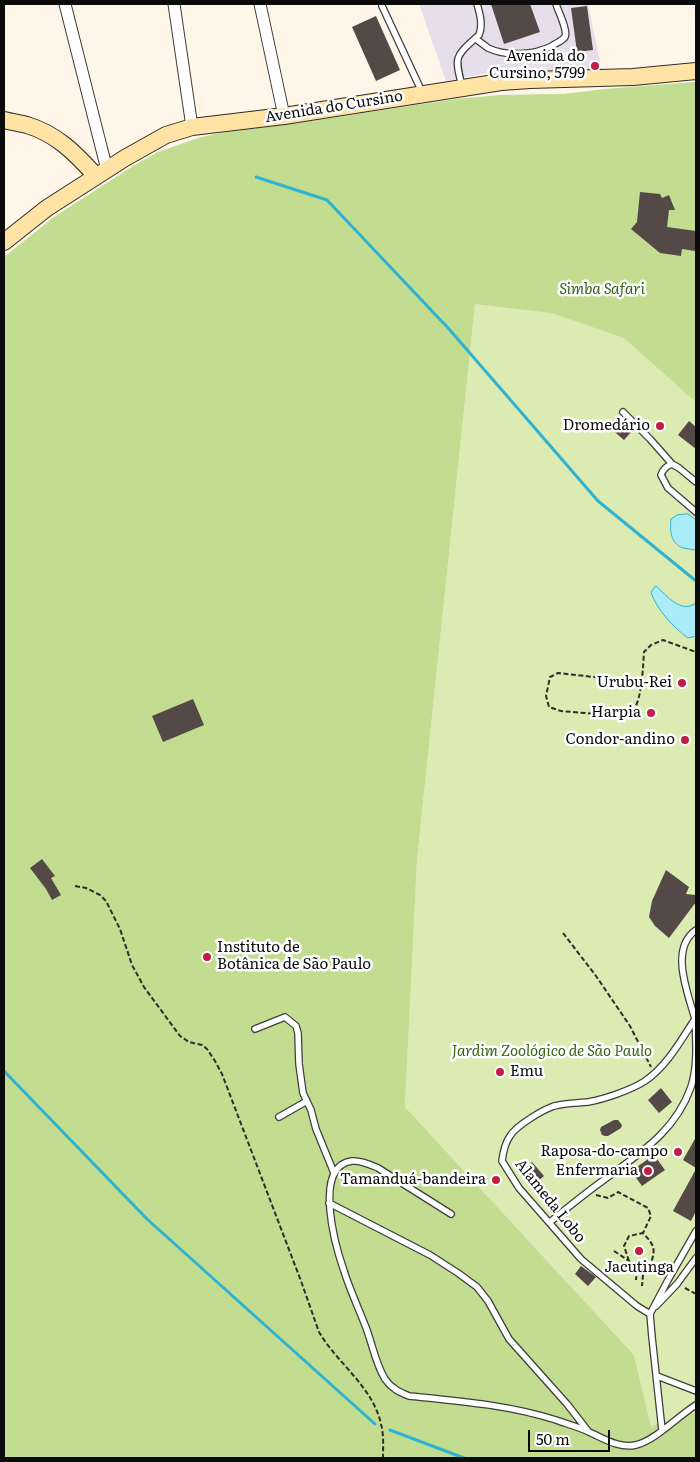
<!DOCTYPE html>
<meta charset="utf-8">
<style>
body{margin:0}
#map{position:relative;width:700px;height:1462px;overflow:hidden;background:#fff6e9;font-family:Literata,serif}
canvas{display:block}
.frame{position:absolute;inset:0;border:5px solid #0b0b0b;pointer-events:none}
.scale{position:absolute;left:528px;top:1430px;width:82px;height:22px;box-sizing:border-box;border:2px solid #0b0b0b;border-top:0;padding-left:6px;font-size:15px;line-height:18px;white-space:nowrap;color:#0b0b0b;-webkit-text-stroke:4px #fff;paint-order:stroke}
</style>
<div id="map">
<canvas width="700" height="1462"></canvas>
<div class="frame"></div>
<div class="scale">50 m</div>
</div>
<script>
const c = document.querySelector('canvas').getContext('2d');
c.lineJoin = 'round';
function fill(path, color) {
  c.fillStyle = color;
  c.fill(path, 'evenodd');
}
function strokePath(path, color, width, dash) {
  c.strokeStyle = color;
  c.lineWidth = width;
  c.lineCap = dash ? 'butt' : 'round';
  c.setLineDash(dash || []);
  c.stroke(path);
}
function write(font, color, halo, rows, align = 'center') {
  c.font = font + ' Literata,serif';
  c.lineWidth = 5;
  c.setLineDash([]);
  c.textBaseline = 'middle';
  c.strokeStyle = halo;
  c.fillStyle = color;
  for (const [text, x, y, turn = 0] of rows) {
    c.save();
    c.translate(x, y);
    c.rotate((+turn || 0) * Math.PI / 180);
    c.textAlign = isNaN(turn) ? turn : align;
    if (halo) c.strokeText(text, 0, 0);
    c.fillText(text, 0, 0);
    c.restore();
  }
}
fill(new Path2D(`
 M419,4H588L602,71H498L446,81Z`), '#e7deeb');
fill(new Path2D(`
 M696,82V1412L651,1426L634,1355L405,1107L417,860L475,303L500,95L563,94L606,89Z`), '#dbebb2');
fill(new Path2D(`
 M696,82V402L624,338L552,313L475,304L417,860L405,1107L634,1355L651,1426L696,1412V1458H4V257L54,217L133,166L158,152L201,137L226,132L291,124L455,99L500,95L563,94L606,89Z`), '#c2dc90');
const water = new Path2D(`
 M688,514L696,520V550C692,549 687,549 683,548C670,543 670,530 671,519L677,515Z
 M656,586C667,596 681,614 696,603V636L688,638C673,627 658,611 651,593Z`);
fill(water, '#abecf9');
strokePath(water, '#2fb3d3', 1);
strokePath(new Path2D(`
 M256,177L327,200L449,329L598,501L696,581
 M4,1071L147,1219L375,1424
 M390,1430L464,1458`), '#2fb3d3', 3);
fill(new Path2D(`
 M491,4H530L540,32L504,44Z
 M587,6L593,50L577,52L571,8Z
 M376,16L400,70L376,81L352,27Z
 M640,192L660,194L662,198L669,195L675,210H669L667,227L696,231L695,251L682,249L681,256L660,253L631,229L637,222Z
 M618,419L632,431L624,440L610,428Z
 M689,421L696,427V449L678,435Z
 M193,699L204,725L163,742L152,716Z
 M42,859L55,876L51,878L61,895L52,900L46,889L30,868Z
 M666,870L689,887L686,894L696,895V902L669,938L655,926L649,917L652,901Z
 M661,1088L672,1102L659,1113L648,1100Z
 M614,1120H618L622,1125L621,1128L608,1136H605L602,1135L600,1130L601,1127Z
 M696,1137V1168L683,1160Z
 M654,1155L665,1170L642,1186L631,1171Z
 M532,1162L544,1176L537,1182L526,1167Z
 M696,1169V1211L691,1221L673,1211Z
 M581,1266L596,1277L588,1286L575,1274Z`), '#544947');
const lane = new Path2D(`
 M382,6L422,92
 M476,39C480,42 484,45 488,48C507,57 534,55 552,46C556,43 562,41 565,37C568,30 558,11 556,4
 M462,86C454,55 455,57 479,35C483,25 480,14 477,4
 M623,412L650,439L672,464
 M696,482L679,468L672,464C666,466 663,469 661,475L668,488L696,512
 M696,930C669,949 688,993 695,1019L696,1018
 M255,1029L285,1017L296,1026L298,1033L299,1064L303,1093L311,1110L316,1129L334,1173
 M279,1117L307,1101
 M329,1203L430,1255L458,1273L477,1287L488,1301L509,1339L567,1404L588,1431
 M451,1214L378,1168C371,1165 361,1160 352,1161C312,1166 336,1248 344,1271C350,1290 358,1307 365,1325C372,1342 375,1363 385,1379C391,1388 399,1392 409,1396C459,1401 509,1405 556,1420C567,1424 579,1427 589,1432C603,1438 619,1449 636,1445C656,1440 678,1416 696,1405
 M550,1222C566,1209 583,1195 601,1182C637,1155 675,1133 691,1087C698,1066 696,1041 695,1019
 M656,1306L677,1284L696,1258
 M650,1314L637,1306L581,1259L519,1188L502,1161C503,1153 505,1143 510,1136C516,1126 542,1110 554,1106C564,1103 577,1103 588,1102C605,1099 631,1090 645,1081C667,1066 681,1040 695,1019
 M657,1376L696,1391
 M662,1430L652,1337L650,1314L668,1280L696,1231`);
const street = new Path2D(`
 M65,4L107,170
 M174,4L192,127
 M260,4L284,116`);
const secondary = new Path2D(`
 M4,120C11,122 19,123 27,125C57,134 76,154 96,176
 M4,242L47,208L125,158L166,135L192,127L284,116L501,82L530,80L633,77L696,71`);
strokePath(lane, '#3e3e3e', 8);
strokePath(street, '#3e3e3e', 13);
strokePath(secondary, '#2d2d2d', 18);
strokePath(new Path2D(`
 M643,680L630,681L558,673L550,677L546,696L549,707L561,711L619,716C625,715 630,714 634,709C642,698 643,666 644,652L651,645L663,640L696,652
 M75,886L86,888L100,895L106,901L120,929L132,965L144,987L180,1036L189,1042L202,1045L207,1049L215,1061L222,1074L301,1281L319,1332C337,1363 373,1387 381,1424C384,1435 383,1447 383,1458
 M563,933L596,976L630,1026L651,1067
 M596,1195L608,1198L618,1192L648,1208L651,1216L643,1233
 M614,1251L629,1261L643,1275L642,1286
 M629,1261L624,1246L629,1236L643,1233C654,1245 656,1248 651,1263L637,1269L636,1280
 M685,1288L696,1294`), '#2d2d2d', 2, [5, 2.5]);
strokePath(lane, '#fff', 5.5);
strokePath(street, '#fff', 11);
strokePath(secondary, '#ffe3a4', 16);
for (const [x, y, r, color] of [
 [595,66,5,"#c11d46"],
 [660,426,5,"#c11d46"],
 [682,683,5,"#c11d46"],
 [651,713,5,"#c11d46"],
 [685,740,5,"#c11d46"],
 [207,957,5,"#c11d46"],
 [500,1072,5,"#c11d46"],
 [678,1152,5,"#c11d46"],
 [648,1171,5,"#c11d46"],
 [496,1180,5,"#c11d46"],
 [639,1251,5,"#c11d46"]
]) {
  const dot = new Path2D();
  dot.arc(x, y, r, 0, 2 * Math.PI);
  c.fillStyle = color;
  c.fill(dot);
  strokePath(dot, '#fff', 2);
}
write('15px', '#0b0b0b', '#fff', [
 ["Avenida do",585,57],
 ["Cursino, 5799",585,74],
 ["Dromedário",650,426],
 ["Urubu-Rei",672,683],
 ["Harpia",641,713],
 ["Condor-andino",675,740],
 ["Instituto de",217,948,"left"],
 ["Botânica de São Paulo",217,965,"left"],
 ["Emu",510,1072,"left"],
 ["Raposa-do-campo",668,1152],
 ["Enfermaria",638,1171],
 ["Tamanduá-bandeira",486,1180],
 ["Jacutinga",639,1268,"center"]
], 'right');
write('15px', '#0b0b0b', '#fff', [
 ["Avenida do Cursino",334,107,-9],
 ["Alameda Lobo",550,1201,51]
]);
write('italic 15px', '#386519', '#fff', [
 ["Simba Safari",602,290],
 ["Jardim Zoológico de São Paulo",552,1052]
]);
</script>
